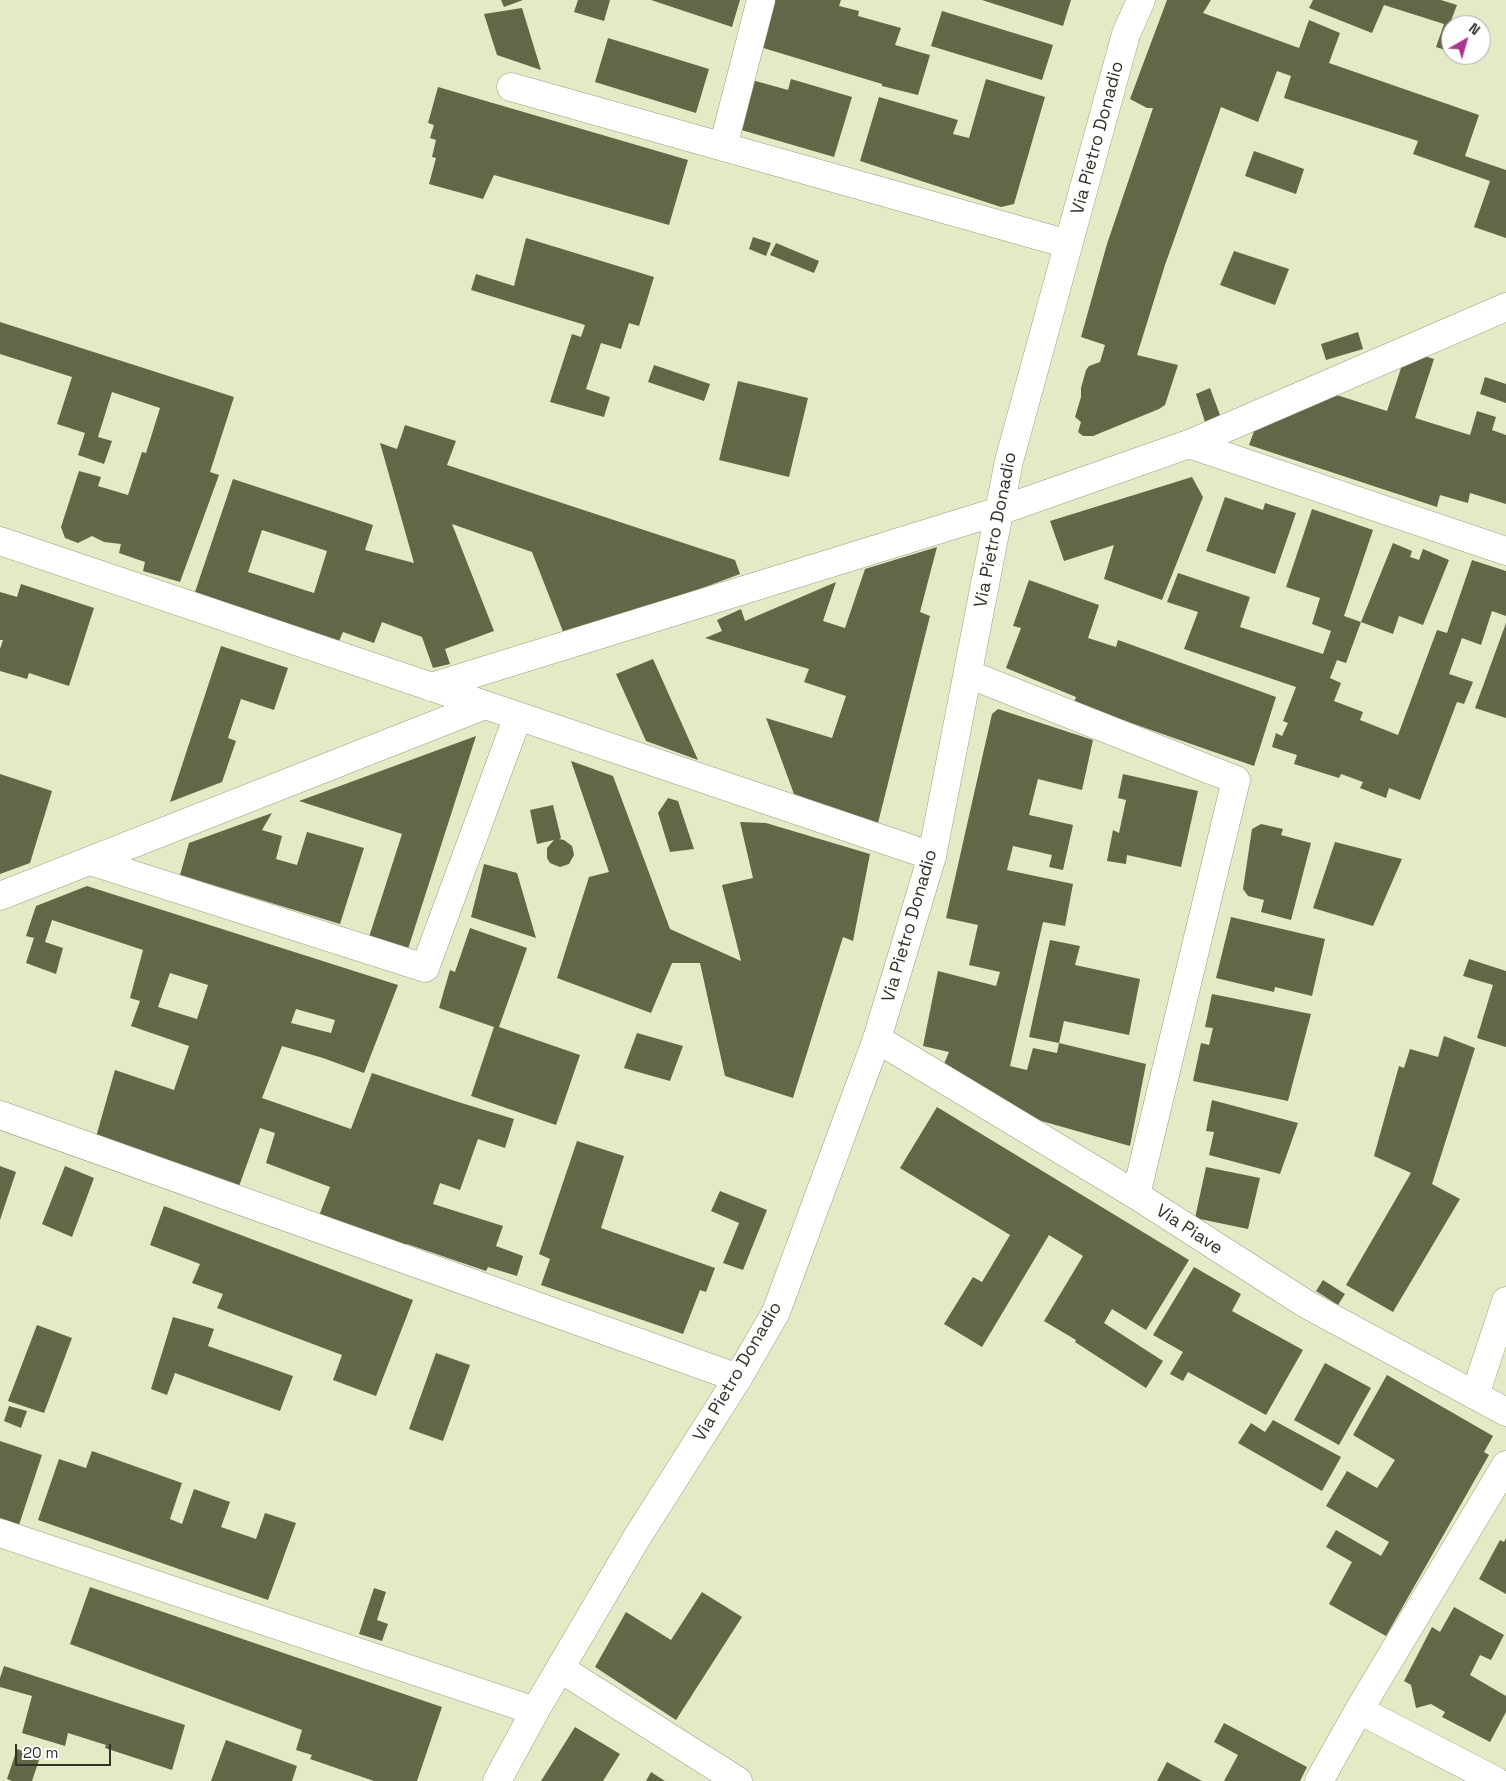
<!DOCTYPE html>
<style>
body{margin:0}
#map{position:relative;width:1506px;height:1781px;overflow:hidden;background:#e3ebc6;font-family:"Space Grotesk",sans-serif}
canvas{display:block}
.north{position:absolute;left:1441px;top:15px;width:50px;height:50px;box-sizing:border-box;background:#fff;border:1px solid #acada8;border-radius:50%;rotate:38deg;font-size:14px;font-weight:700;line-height:20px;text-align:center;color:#303325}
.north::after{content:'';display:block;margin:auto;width:18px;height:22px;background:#ac368d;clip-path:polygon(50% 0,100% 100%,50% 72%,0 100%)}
.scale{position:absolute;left:15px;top:1744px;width:96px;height:22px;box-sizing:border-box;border:2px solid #303325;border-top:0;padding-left:6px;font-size:15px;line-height:18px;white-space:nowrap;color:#303325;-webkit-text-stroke:4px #fff;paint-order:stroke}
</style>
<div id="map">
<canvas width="1506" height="1781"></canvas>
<div class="north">N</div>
<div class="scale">20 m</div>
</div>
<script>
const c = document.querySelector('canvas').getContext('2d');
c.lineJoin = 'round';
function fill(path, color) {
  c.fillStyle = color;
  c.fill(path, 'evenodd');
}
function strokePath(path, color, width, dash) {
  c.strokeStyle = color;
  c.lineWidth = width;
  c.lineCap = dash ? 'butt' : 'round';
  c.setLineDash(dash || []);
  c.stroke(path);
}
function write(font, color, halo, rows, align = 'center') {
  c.font = font + ' "Space Grotesk",sans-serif';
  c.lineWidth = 5;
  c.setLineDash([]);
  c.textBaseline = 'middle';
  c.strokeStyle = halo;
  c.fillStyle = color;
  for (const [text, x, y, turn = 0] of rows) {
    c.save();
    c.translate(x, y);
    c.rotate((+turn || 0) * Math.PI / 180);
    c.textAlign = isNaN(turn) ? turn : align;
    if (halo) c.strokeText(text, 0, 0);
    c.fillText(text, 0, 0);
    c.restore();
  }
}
fill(new Path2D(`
 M501,0H523L504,7Z
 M578,0H610L604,21L574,12Z
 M651,0H740L732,27Z
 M774,0H841L839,6L859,11L858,16L901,28L895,45L930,55L918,95L882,86V84L760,47Z
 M982,0H1071L1063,26Z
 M1167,0H1211L1203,13L1299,48L1309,20L1340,33L1329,63L1479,115L1465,156L1506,170V238L1474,227L1490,181L1413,154L1418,141L1284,98L1291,76L1277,71L1258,122L1221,107L1165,265L1137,355L1178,365L1165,405L1159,409L1093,436H1083L1078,432L1081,422L1075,417L1081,397V388L1086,370L1089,366L1100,362L1105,345L1081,337L1107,244L1153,108H1147L1130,99Z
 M1313,0H1441L1457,5L1449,26L1451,27V52L1436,47L1444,24L1384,5L1372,33L1309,8Z
 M522,8L541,70L497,55L484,14Z
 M942,11L1053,45L1042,80L931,46Z
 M608,38L709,69L696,113L595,82Z
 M791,79L852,97L834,157L738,129L752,80L788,90Z
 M986,79L1045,97L1014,204L1001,207L860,161L879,97L958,120L953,134L969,138Z
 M438,87L688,160L669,225L494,175L483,199L429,184L436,158L432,157L436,140L430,138L434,125L428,123Z
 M1254,151L1304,169L1296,194L1245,176Z
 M753,237L771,243L766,256L749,249Z
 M526,238L654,277L639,326L629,323L621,349L601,343L586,389L610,397L604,417L550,402L572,334L581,337L585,325L471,290L476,274L514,286Z
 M776,243L819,261L814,273L770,255Z
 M1234,251L1289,269L1275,305L1220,285Z
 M0,322L234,397L210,472L219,475L180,582L143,571L145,562L119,553L121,544L104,542L92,536L78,543L65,538L61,527L79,471L101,477L98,486L128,495L142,452L146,453L160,408L112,392L98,437L112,441L104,464L78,455L85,433L57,424L72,377L0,354Z
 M1358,332L1363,349L1326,360L1321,344Z
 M1424,356L1434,359L1415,418L1470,435L1477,411L1496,417L1492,430L1506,435V504L1470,493L1468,503L1440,495L1437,507L1249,445L1257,423L1327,392L1387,411L1402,365Z
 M654,365L710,384L704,401L648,382Z
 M1485,377L1506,384V403L1480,394Z
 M738,381L808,398L789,477L719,460Z
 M1210,388L1220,415L1205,422L1196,394Z
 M405,425L456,441L447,465L735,560L740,574L598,627L569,647L532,552L452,524L494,631L445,649L450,664L433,668L422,637L382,622L374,643L343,632L336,648L192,601L233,479L373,525L365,550L414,563L380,443L397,449ZM262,530L327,551L314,593L248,572Z
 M1192,477L1203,497L1162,600L1104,579L1114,545L1064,561L1050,521Z
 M1225,497L1263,510L1265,503L1296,513L1275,574L1206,551Z
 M1312,509L1373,530L1344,616L1361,622L1346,663L1337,660L1330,678L1341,683L1334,701L1363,712L1360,720L1398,735L1437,630L1447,633L1472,560L1506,571V616L1492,611L1481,645L1462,638L1449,674L1473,682L1464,704L1457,702L1420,800L1389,788L1386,798L1360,788L1363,782L1341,774L1339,778L1294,764L1297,755L1272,747L1276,733L1282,736L1288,723L1283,721L1296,687L1184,649L1198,612L1167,602L1178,573L1250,597L1240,627L1323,654L1331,631L1312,624L1320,598L1286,587Z
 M1393,543L1412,551L1410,557L1419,560L1423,549L1449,560L1423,625L1399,616L1393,634L1361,622Z
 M937,547L920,612L930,616L878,823L794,794L766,718L832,738L846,696L804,682L809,669L705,638L722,631L717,620L741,609L745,621L836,582L823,621L845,628L865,569Z
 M1029,580L1099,605L1088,638L1116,647L1118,640L1276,697L1254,766L1074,703L1076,697L1006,668L1021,628L1013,626Z
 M21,584L94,608L69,686L29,673L27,679L0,671V649L3,640H0V592L17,597Z
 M1506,623V718L1475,708Z
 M221,646L288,668L274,710L241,699L228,738L236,741L222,782L170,802Z
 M653,659L698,760L646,741L616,674Z
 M998,709L1093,740L1082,790L1038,779L1029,815L1073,825L1063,870L1049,867L1052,855L1013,846L1007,870L1073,884L1065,926L1043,922L1010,1066L1027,1070L1033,1048L1057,1053L1059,1043L1146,1064L1130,1146L1013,1113L1015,1106L944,1064L949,1052L923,1046L938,971L996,986L1000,972L969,965L978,925L946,918L992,714Z
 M476,736L408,949L369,937L402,834L299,801Z
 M571,761L613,776L670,929L741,961L722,885L753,878L740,822L766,823L870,854L853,941L843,937L793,1098L725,1076L700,963H672L651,1013L557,978L589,877L609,872Z
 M0,774L52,791L30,863L0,874Z
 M1123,774L1198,791L1181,867L1127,855L1126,864L1107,861L1113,830L1119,833L1126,800L1118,798Z
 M668,798L678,801L694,849L670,852L658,813Z
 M553,805L561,838L559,839L564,840L572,846L574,855L569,864L560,867L550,863L547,858V848L554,840L537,844L530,810Z
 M272,813L262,830L282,836L276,859L297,865L307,832L364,848L340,924L180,875L189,843Z
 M1261,824L1283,829L1281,835L1311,843L1291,920L1261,912L1264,900L1248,896L1243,889L1252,829Z
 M1335,842L1402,859L1373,926L1313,908Z
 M484,864L517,873L536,938L471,917Z
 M87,886L398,985L364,1073L323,1058L282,1046L262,1098L351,1129L372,1073L455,1101L514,1119L505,1148L478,1139L460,1190L440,1183L433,1204L503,1226L496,1246L523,1256L517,1276L488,1267L486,1271L407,1244L405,1248L319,1216L330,1187L266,1163L275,1133L260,1128L238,1189L96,1137L115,1070L174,1090L189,1046L131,1026L140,1001L130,998L143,950L52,920L45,942L63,948L56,974L26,963L34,938L26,936L36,906ZM170,973L208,985L197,1019L158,1007ZM296,1009L335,1020L331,1033L291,1023Z
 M1231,917L1325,939L1312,996L1275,987L1274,992L1216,978Z
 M470,928L527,948L499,1027L580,1055L556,1125L471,1096L494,1027L439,1008L450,970L455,972Z
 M1050,940L1080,946L1075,965L1140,979L1129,1035L1064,1021L1059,1043L1029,1037Z
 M1469,959L1506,971V1047L1477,1038L1493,985L1463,976Z
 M1212,994L1311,1014L1288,1101L1193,1081L1201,1043L1209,1045L1213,1028L1205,1027Z
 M637,1033L683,1046L670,1081L624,1068Z
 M1444,1036L1475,1048L1432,1184L1460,1199L1393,1312L1346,1285L1411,1173L1374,1156L1399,1066L1404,1068L1410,1049L1438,1057Z
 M1212,1100L1298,1123L1280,1174L1209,1155L1214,1132L1206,1131Z
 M937,1107L1189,1260L1146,1330L1112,1309L1104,1323L1163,1361L1146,1388L1075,1342L1076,1340L1044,1321L1083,1256L1049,1235L982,1347L944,1324L973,1277L982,1282L1010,1235L900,1168Z
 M577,1141L624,1156L601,1228L715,1268L706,1292L700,1290L683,1334L541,1285L550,1259L539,1254Z
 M0,1166L16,1172L0,1220Z
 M65,1166L94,1178L72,1237L42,1224Z
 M1206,1167L1260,1178L1248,1229L1195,1218Z
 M720,1191L767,1210L743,1270L723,1263L739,1223L711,1211Z
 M164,1206L413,1300L376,1396L333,1380L342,1355L217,1308L223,1294L192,1283L200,1264L150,1245Z
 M1194,1267L1241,1294L1232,1311L1303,1350L1266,1415L1188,1372L1183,1381L1170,1374L1183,1352L1153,1335Z
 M1323,1280L1345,1294L1338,1305L1316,1291Z
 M173,1317L214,1329L208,1346L293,1376L280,1411L175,1373L167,1395L151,1389Z
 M37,1325L72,1338L44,1413L8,1401Z
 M436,1353L470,1365L443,1441L409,1429Z
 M1325,1363L1371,1388L1339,1445L1294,1420Z
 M1387,1375L1493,1436L1484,1452L1489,1455L1386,1636L1329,1604L1352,1562L1326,1547L1336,1530L1381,1556L1389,1542L1326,1506L1347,1471L1377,1488L1395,1460L1353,1435Z
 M9,1406L27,1411L21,1428L4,1421Z
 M1273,1420L1341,1457L1322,1491L1238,1443L1251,1423L1265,1432Z
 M0,1441L42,1455L19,1525L0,1518Z
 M92,1451L182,1483L170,1519L182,1524L194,1489L230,1502L221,1527L256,1539L265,1513L296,1523L268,1600L38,1520L59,1459L86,1468Z
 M1506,1538V1594L1479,1579L1500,1540L1504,1542Z
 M90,1587L442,1707L417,1781H374L310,1759L312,1755L296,1750L302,1730L70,1644Z
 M374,1588L386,1592L377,1620L388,1624L382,1641L359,1634Z
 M702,1592L742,1617L676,1720L595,1667L626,1612L671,1640Z
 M1454,1607L1504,1635L1491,1660L1480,1655L1470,1675L1506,1696V1712L1490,1742L1442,1717L1445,1712L1431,1704L1416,1708L1411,1685L1404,1681L1432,1627L1440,1632Z
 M4,1666L185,1725L172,1770L105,1748L106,1745L68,1733L65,1746L22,1733L32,1696L0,1687V1678Z
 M1224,1723L1307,1767L1300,1781H1224L1238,1755L1214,1742Z
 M575,1727L620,1754L603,1781H541Z
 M226,1740L297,1766L292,1781H211Z
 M17,1749L40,1757L32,1781H12L7,1779Z
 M1167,1762L1202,1781H1157Z
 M651,1772L665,1781H646Z`), '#616747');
const street = new Path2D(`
 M511,87L1068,244
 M723,147L761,0
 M1189,444L1506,551
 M0,541L932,856
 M968,674L1236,780L1136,1195
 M431,687L999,511L1189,444L1506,307
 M90,861L425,968L518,716
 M0,896L485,705
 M877,1039L1136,1195L1306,1304L1506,1412
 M0,1115L738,1378
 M1475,1395L1506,1301
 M0,1533L535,1711
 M561,1669L738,1781
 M1359,1710L1496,1781
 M1319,1781L1359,1710L1506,1465`);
const secondary = new Path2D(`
 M497,1781L535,1711L636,1539L738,1378L776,1312L877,1039L932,856L1009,461L1126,34L1141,0`);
strokePath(street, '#989f7c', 29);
strokePath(secondary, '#989f7c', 29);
strokePath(street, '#fff', 28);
strokePath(secondary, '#fff', 28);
write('18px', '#303325', '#fff', [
 ["Via Pietro Donadio",1098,138,-75],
 ["Via Pietro Donadio",996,530,-79],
 ["Via Pietro Donadio",910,926,-74],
 ["Via Piave",1189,1230,33],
 ["Via Pietro Donadio",738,1372,-60]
]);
</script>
